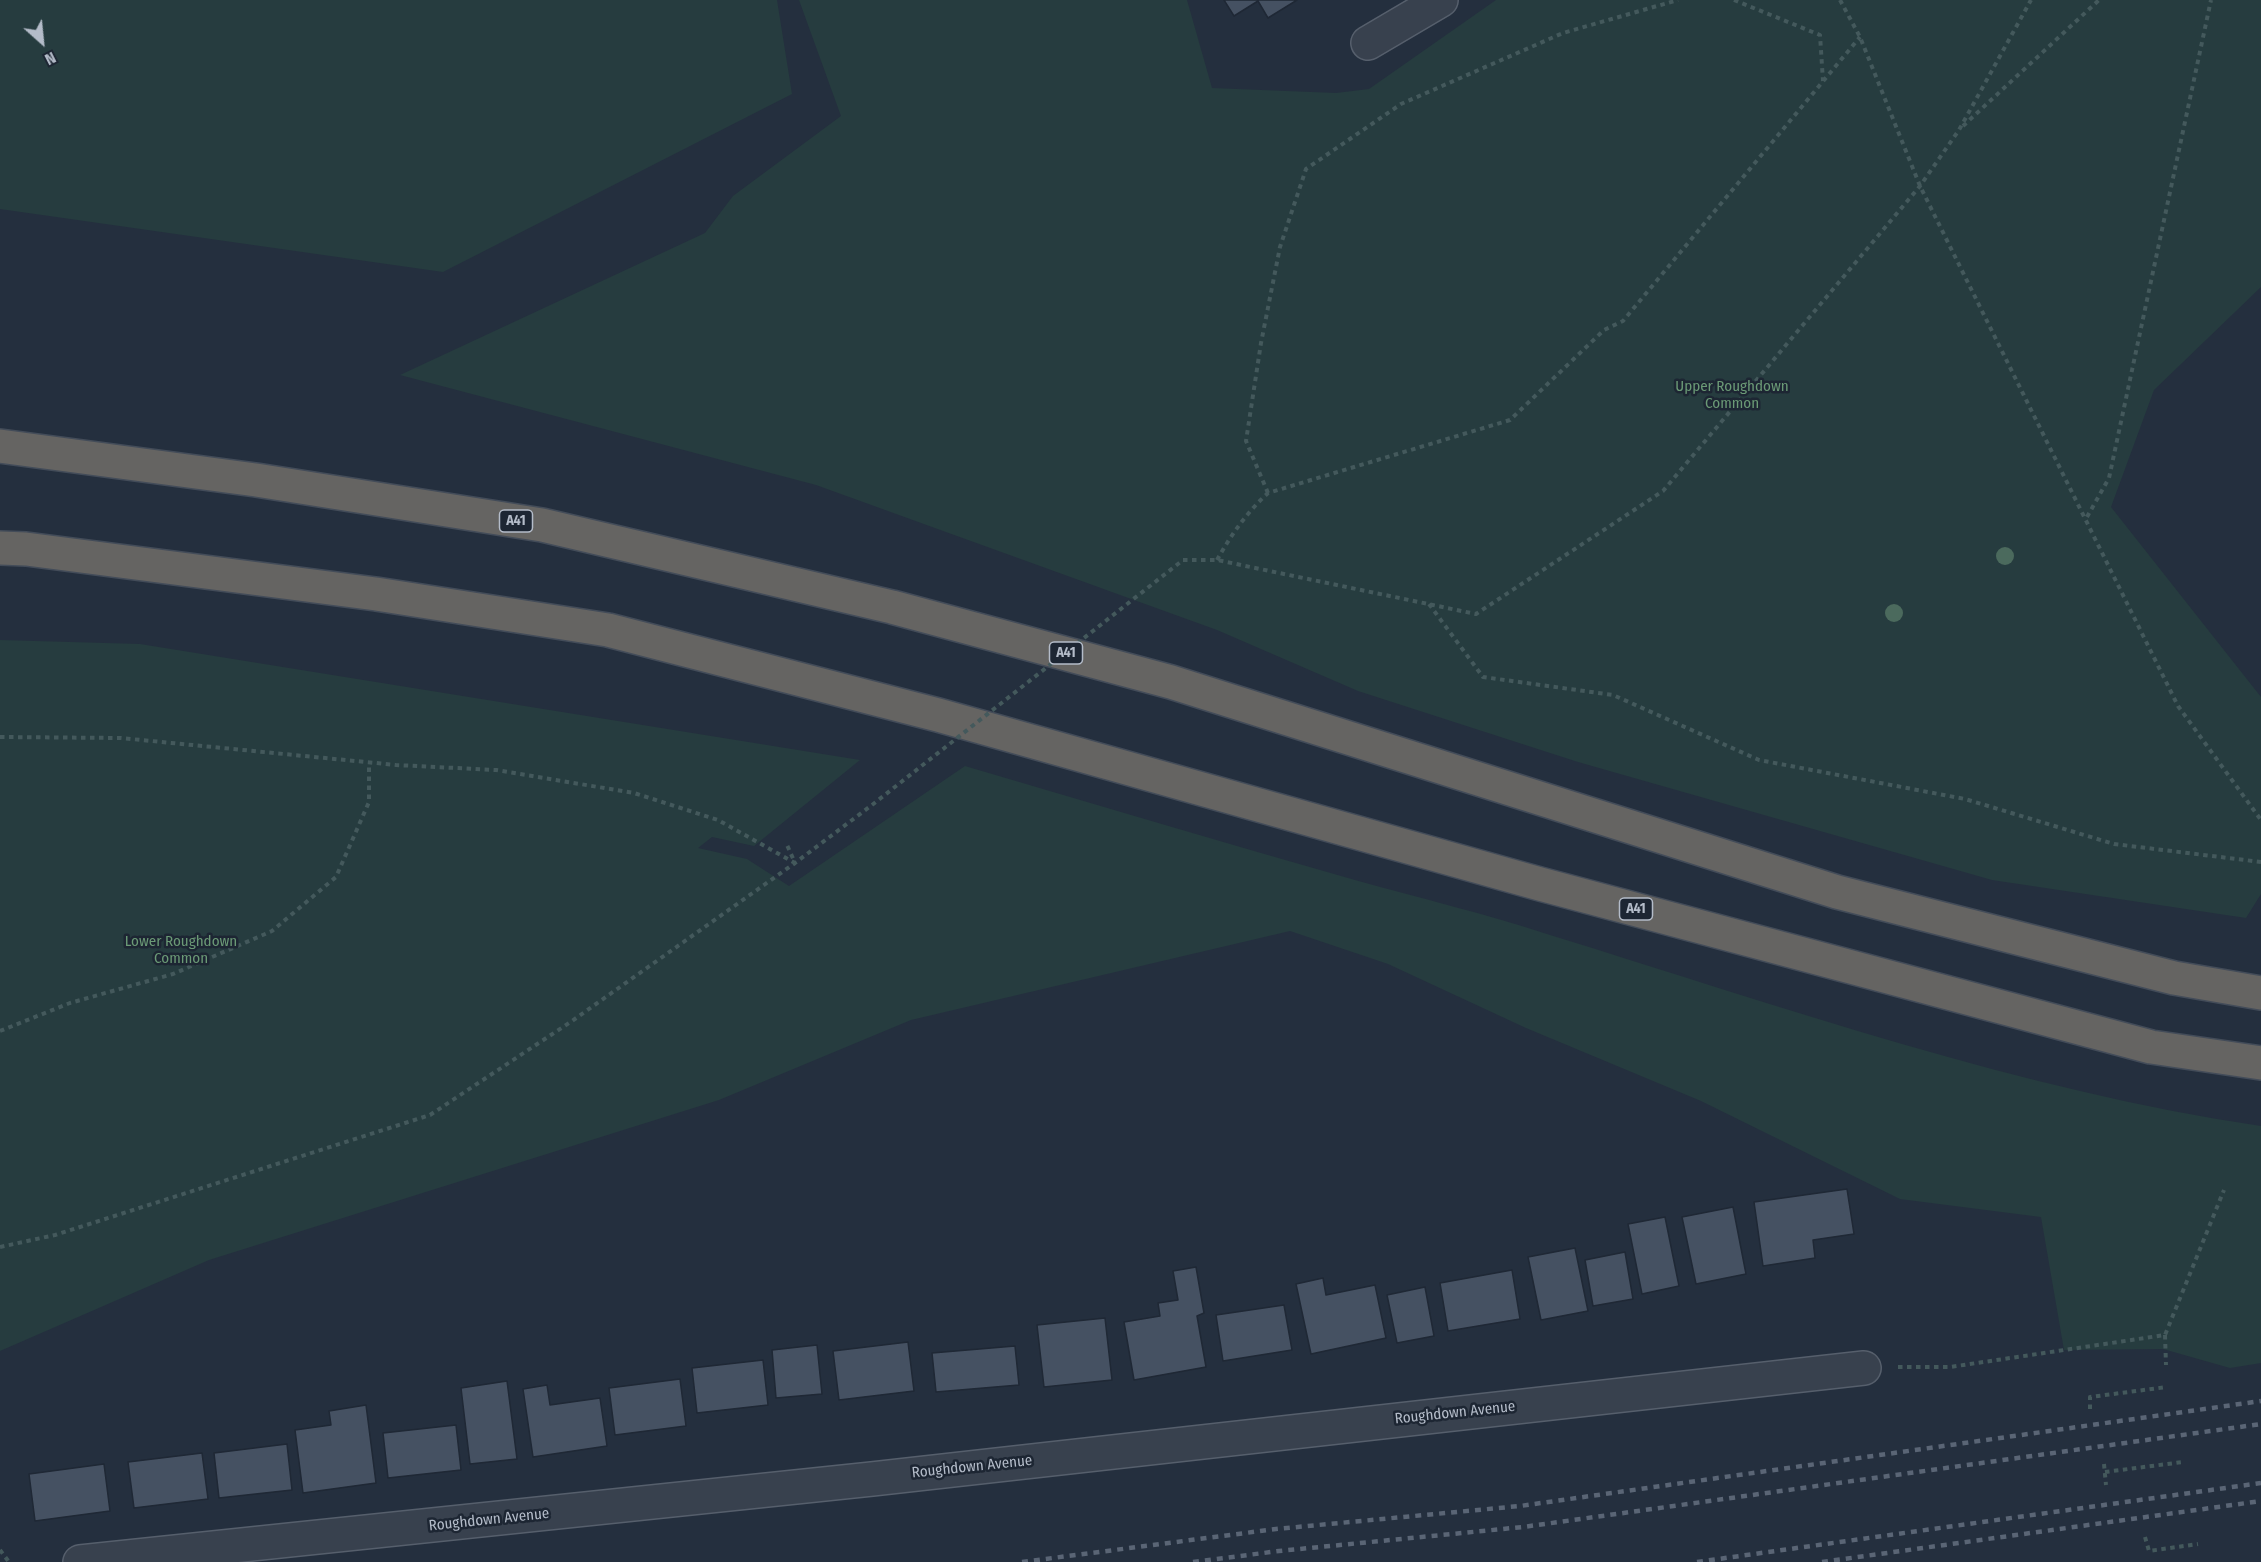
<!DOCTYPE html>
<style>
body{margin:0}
#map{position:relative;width:2261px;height:1562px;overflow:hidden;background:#242f3e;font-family:"Fira Sans Condensed",sans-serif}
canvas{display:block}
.north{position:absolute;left:12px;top:12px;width:60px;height:60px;-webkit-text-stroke:4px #1d2633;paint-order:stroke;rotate:153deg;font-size:16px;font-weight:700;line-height:24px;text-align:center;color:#b4bcc9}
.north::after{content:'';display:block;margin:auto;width:21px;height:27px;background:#b4bcc9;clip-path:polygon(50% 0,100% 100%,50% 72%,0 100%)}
</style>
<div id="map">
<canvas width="2261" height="1562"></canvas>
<div class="north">N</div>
</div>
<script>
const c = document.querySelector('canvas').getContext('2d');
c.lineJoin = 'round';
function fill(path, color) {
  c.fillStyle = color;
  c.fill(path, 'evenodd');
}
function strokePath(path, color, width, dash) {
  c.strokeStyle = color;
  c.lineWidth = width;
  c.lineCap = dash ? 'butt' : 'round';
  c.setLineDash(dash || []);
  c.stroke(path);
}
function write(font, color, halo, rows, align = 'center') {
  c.font = font + ' "Fira Sans Condensed",sans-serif';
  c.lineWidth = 5;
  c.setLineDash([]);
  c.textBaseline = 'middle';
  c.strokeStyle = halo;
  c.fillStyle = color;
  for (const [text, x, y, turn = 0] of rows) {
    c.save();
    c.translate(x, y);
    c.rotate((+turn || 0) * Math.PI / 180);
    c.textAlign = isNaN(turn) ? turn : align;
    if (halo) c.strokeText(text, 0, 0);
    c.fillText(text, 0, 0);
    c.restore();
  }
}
fill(new Path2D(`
 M0,0H777L792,94L443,272L0,209Z
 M799,0H1187L1212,88L1336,93L1369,89L1496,0H2261V287L2154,390L2111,507L2261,697V894L2246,918L1992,880L1578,762L1358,691L1217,630L816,485L400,375L705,233L733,196L841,116Z
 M0,640L140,644L860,760L754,846L712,837L698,848L747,859L789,886L965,766C1095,804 1225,843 1355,880C1420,898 1486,914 1550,935C1784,1007 2018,1090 2261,1126V1363L2230,1368L2163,1349L2064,1350L2041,1217L1900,1199L1701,1101L1526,1028L1388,964L1290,931L911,1020L719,1100L209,1260L0,1351Z`), '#263c3f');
const building = new Path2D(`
 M1224,0H1297L1268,18L1258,1L1234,16Z
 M1847,1189L1854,1234L1813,1240L1815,1258L1763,1266L1754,1202Z
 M1733,1207L1746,1274L1696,1284L1682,1217Z
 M1665,1217L1679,1286L1642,1294L1628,1224Z
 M1575,1248L1588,1311L1541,1320L1528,1257Z
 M1625,1252L1633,1299L1593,1306L1585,1260Z
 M1196,1267L1204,1313L1197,1316L1206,1367L1134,1380L1124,1322L1160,1316L1158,1303L1178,1300L1173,1271Z
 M1512,1270L1520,1319L1448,1331L1440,1283Z
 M1323,1278L1326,1295L1375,1285L1386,1338L1311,1354L1296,1284Z
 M1425,1287L1434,1336L1397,1343L1387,1295Z
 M1284,1305L1292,1350L1223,1361L1216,1315Z
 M1105,1318L1112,1380L1044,1387L1037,1325Z
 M908,1342L914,1391L839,1400L833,1351Z
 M817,1345L822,1394L776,1398L772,1350Z
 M1015,1346L1019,1385L936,1392L932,1353Z
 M763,1360L768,1405L697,1413L692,1368Z
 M680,1379L686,1426L615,1435L609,1388Z
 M507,1381L517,1459L470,1464L461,1388Z
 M547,1385L550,1405L600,1398L607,1446L533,1457L523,1389Z
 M366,1405L376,1483L303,1493L295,1430L331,1425L329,1411Z
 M456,1425L461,1470L388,1478L383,1433Z
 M287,1444L292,1490L219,1498L214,1453Z
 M202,1453L208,1499L134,1508L128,1462Z
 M104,1464L110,1511L35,1521L29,1474Z`);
fill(building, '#455162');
strokePath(building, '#1f2835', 1.5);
const minor = new Path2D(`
 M1368,43L1441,0
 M80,1562L872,1479L1864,1368`);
const trunk = new Path2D(`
 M0,446L256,480L542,525L892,607L1171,682L1837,892L2174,978L2261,993
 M0,548L26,549L376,594L608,630L938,715L1540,884L2151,1047L2261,1063`);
strokePath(minor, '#565f6c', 36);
strokePath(trunk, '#434c59', 36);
strokePath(new Path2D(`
 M1734,0L1820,35L1823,81
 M1840,0L1860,37L1920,186L2178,706L2261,820
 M1963,126L2099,0
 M1268,493L1246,441L1261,343L1280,247L1306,169L1401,104L1563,33L1678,0
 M2087,517L2109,478L2211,0
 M1183,560H1217L1476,614L1663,491L1920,186L1959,130L2031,0
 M1217,560C1231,535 1247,512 1268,493L1510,420L1604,330L1623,321L1860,37
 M1429,604L1483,677L1613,695L1759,760L1965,799L2114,844L2261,862
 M0,737L121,738L396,765L496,770L634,793L718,820L795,863L787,845
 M0,1031L70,1003L173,974L272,931L336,877L369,802V763
 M0,1247L55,1235L430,1115L572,1021L795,863L872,805
 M2165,1335L2166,1365
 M1898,1367H1950L2165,1335L2224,1190
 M2090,1409V1397L2167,1387
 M2104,1464L2106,1485
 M2105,1472L2183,1462
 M2145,1537L2149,1551L2198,1544
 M0,1550L9,1562`), '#44595c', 4, [4.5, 4.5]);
strokePath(minor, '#38414e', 33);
strokePath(trunk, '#656462', 33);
strokePath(new Path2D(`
 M1022,1562L1276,1529L1520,1506L2261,1401
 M1193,1562L1279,1551L1523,1527L2261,1424
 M1697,1562L2261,1483
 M1822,1562L2261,1501`), '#5a6575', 4.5, [6, 6]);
strokePath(new Path2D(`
 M872,805L1183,560`), '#44595c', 4, [4.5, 4.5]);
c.fillStyle = '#4b6a5d';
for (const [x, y] of [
 [2005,556],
 [1894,613]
]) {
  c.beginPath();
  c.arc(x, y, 9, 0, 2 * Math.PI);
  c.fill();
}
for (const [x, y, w] of [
 [516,521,33],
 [1066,653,33],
 [1636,909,33]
]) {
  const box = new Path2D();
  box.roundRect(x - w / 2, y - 11, w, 22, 4.5);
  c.fillStyle = '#1d2633';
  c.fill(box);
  strokePath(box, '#b4bcc9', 1.5);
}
write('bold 14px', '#b4bcc9', null, [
 ["A41",516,521],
 ["A41",1066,653],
 ["A41",1636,909]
]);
write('15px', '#6b9a76', '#1d2633', [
 ["Upper Roughdown",1732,387],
 ["Common",1732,404],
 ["Lower Roughdown",181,942],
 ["Common",181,959]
]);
write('15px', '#b4bcc9', '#1d2633', [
 ["Roughdown Avenue",1455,1413,-6],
 ["Roughdown Avenue",972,1467,-6],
 ["Roughdown Avenue",489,1520,-6]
]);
</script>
